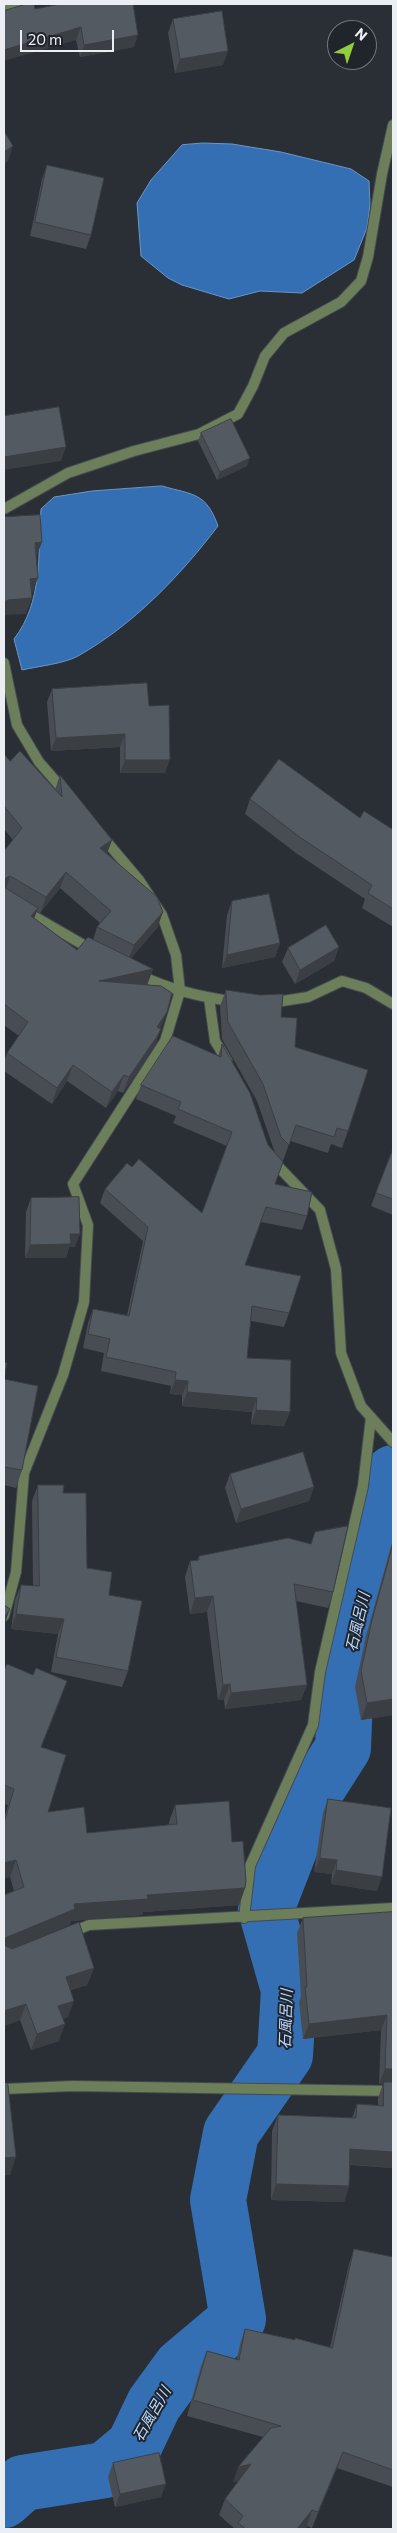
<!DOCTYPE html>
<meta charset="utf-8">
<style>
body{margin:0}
#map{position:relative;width:397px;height:2533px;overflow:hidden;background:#292f35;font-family:Commissioner,sans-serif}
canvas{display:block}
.frame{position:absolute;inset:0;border:5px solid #ebeff3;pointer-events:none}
.north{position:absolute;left:327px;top:20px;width:50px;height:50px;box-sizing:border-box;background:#20252b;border:1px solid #71767b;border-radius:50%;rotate:41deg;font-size:14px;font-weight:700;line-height:20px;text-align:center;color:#ebeff3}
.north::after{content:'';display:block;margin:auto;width:18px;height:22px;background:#92cd3e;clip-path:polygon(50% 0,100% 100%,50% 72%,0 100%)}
.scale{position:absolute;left:20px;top:30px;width:94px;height:22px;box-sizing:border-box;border:2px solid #ebeff3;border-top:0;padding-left:6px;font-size:15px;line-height:18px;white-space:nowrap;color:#ebeff3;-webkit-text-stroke:4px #20252b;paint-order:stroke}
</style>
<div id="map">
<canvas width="397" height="2533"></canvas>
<div class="frame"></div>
<div class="north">N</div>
<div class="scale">20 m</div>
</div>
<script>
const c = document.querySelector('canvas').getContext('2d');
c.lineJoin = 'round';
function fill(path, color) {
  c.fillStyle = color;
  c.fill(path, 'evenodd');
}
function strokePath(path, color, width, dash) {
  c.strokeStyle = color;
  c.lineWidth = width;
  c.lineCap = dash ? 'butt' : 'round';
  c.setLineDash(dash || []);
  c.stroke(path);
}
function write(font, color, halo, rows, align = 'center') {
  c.font = font + ' Commissioner,"Noto Sans JP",sans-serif';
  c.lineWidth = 4;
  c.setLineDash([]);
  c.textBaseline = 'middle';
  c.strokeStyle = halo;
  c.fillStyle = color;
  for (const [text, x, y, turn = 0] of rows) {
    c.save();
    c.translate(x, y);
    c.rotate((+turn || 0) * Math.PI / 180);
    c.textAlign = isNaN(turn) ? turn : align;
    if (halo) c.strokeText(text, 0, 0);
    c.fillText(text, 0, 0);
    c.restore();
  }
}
const water = new Path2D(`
 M203,143L232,144L281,152L351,169L369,181L370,205L367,228L354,260L302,293L260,291L229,299L182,285L168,278L141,256L137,203L151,180L182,145Z
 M162,486C193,495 206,492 218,526C180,576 133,625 78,656C63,664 39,666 22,670L14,639C43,602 38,553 41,509L54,497L92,491Z`);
fill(water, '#346fb3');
strokePath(water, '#6b95c6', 1);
strokePath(new Path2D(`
 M4,2500L23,2483L105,2470L134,2446L154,2404L181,2367L238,2319L218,2200L231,2133L285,2055L289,1990L266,1909L306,1806L343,1748L346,1670L393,1473`), '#346fb3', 56);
const minor = new Path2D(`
 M4,509L68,473L134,451L199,434L238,414L253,386L265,356L284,333L341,302L361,281L368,257L382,174L393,125
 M4,663L17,725L39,762L66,793
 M4,899L94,951
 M138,974C169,990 202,997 236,1002
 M209,998L215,1041L227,1061
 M270,1003L308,997L342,981L366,988L393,1004
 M272,1160L320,1210L336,1269L341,1353L361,1406L393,1442
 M4,1616L16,1572L24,1473L63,1375L84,1302L88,1225L73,1184L165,1041L180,991L176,955L162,915L139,880L101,835
 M244,1918L250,1866L313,1725L320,1672L363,1486L371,1417
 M70,1933L89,1925L393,1908`);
const tertiary = new Path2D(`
 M4,9L24,4
 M4,2089L72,2086L393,2091`);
strokePath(minor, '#444a50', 12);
strokePath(tertiary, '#444a50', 12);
strokePath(minor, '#6d7e5b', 10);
strokePath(tertiary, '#6d7e5b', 10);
fill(new Path2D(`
 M35,9L134,47L80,57L76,40Z
 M173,19L223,65L175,73L168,33Z
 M47,165L91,235L86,249L30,236L42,179Z
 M201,433L247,466L217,480L198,441Z
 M52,689L149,706L165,773H120V747L51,751L47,702Z
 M4,754L10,761L55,790L60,775L112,840L107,853L163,912L157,928L131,958L153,969L147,985L161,1029L155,1045L150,1054L123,1093L118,1091L106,1108L67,1081L52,1104L4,1071V1061L7,1053L19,1036L4,1025V851L13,840L4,829ZM60,888L100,923L97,927L93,940L77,950L34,918L37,911L40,913Z
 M250,799L360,818L392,829L393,828V927L362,908L365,899L296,853L245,814Z
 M232,901L280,943L275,957L222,968L227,915Z
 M339,947L334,961L295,984L282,962L288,948Z
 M226,990L281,1017L295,1047L348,1131L342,1148L331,1144L328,1153L290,1141L275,1184L307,1216L302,1230L261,1222L245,1265L289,1313L284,1327L251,1321L247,1358L290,1412L284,1426L251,1424L252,1412L182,1406V1395L170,1394L171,1386L101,1371L104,1353L83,1348L88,1323L93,1309L127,1315L143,1241L100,1203L105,1189L132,1167L202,1213L227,1146L173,1123L176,1116L136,1099L141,1085L218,1056L222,1044L268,1145L275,1153L257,1101L222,1039L220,1006Z
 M393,1149V1215L371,1206Z
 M31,1198L75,1247H69L66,1258H25L26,1212Z
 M4,1362V1379L22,1470L16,1488L4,1485Z
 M230,1474L314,1487L309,1501L236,1523L225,1488Z
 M38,1485L87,1568L109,1595L128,1671L122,1687L51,1672L58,1634L11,1629L15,1600L21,1585L33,1586L32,1501Z
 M393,1539V1715L361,1720L355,1687L366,1636Z
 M199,1556L333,1592L328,1608L296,1601L307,1685L301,1700L225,1709L224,1700H218L207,1612L190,1614L185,1577L190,1561H197Z
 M4,1671L61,1698L41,1747L48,1812L87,1833L169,1825V1822L175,1805L232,1842L245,1888L239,1905L143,1912L142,1915L71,1921L69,1925L23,1944L94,1968L87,1985L71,1990L68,2017L63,2019L59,2041L31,2050L20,2020L4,2026V1895L14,1891L10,1877L4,1878V1819L8,1805L4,1804Z
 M328,1799L377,1891L331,1884L332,1874L314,1872L323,1813Z
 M393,1912V2168L350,2165L349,2186L344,2202L271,2200L272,2131L278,2115L352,2118L357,2104L378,2105V2098L383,2084H379L381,2030L303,2039L299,2002L301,1996L297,1933L303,1918Z
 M354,2249L392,2257L393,2251V2487L337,2468L312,2528L307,2526L304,2529H235L219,2515L225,2499L238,2481L233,2482L263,2437L187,2416L201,2366L207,2351L237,2359L240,2344L245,2329L330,2347L349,2264Z
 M113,2463L161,2497L115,2507L108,2477Z`), '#484d53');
fill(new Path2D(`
 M81,27L76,40L4,61V50Z
 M138,35L134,47L80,57L84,45Z
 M228,51L223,65L175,73L180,59Z
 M13,146L8,161L4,164V152Z
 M66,447L61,461L4,470V457Z
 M250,458L247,466L217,480L220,472Z
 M42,542L36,558L35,543Z
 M38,578L32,594L24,595L30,579Z
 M32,598L26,614L4,615V602L8,600Z
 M125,734L120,747L51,751L56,738Z
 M125,760H170L165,773H120Z
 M112,840L106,856L100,848Z
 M66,872L60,888L40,913L46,897Z
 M10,876L5,892L4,879Z
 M38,908L32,924L31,916Z
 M163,912L157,928L128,961L134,945Z
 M280,943L275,957L222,968L227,955Z
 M339,947L334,961L295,984L300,970Z
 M153,969L147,985L99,981Z
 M167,1012L161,1028L151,1043L157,1027Z
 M161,1029L155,1045L150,1054L123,1093L129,1077Z
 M73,1065L67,1081L52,1104L57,1088Z
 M124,1075L118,1091L106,1108L112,1092Z
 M70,1234H80L75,1247H69L66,1258H25L30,1245Z
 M175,1380L188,1381L182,1395L170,1394Z
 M187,1392L257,1398L252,1412L182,1406Z
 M256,1410L290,1412L284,1426L251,1424Z
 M314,1487L309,1501L236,1523L241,1509Z
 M213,1596L207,1612L190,1614L195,1598Z
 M10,1609L5,1623L4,1624V1618Z
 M16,1614L64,1619L58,1634L11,1629Z
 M230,1684L224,1700H218L223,1685Z
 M307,1685L301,1700L225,1709L231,1693Z
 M393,1699V1715L361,1720L367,1703Z
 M320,1858L337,1860L332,1874L314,1872Z
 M16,1860L10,1877L4,1878V1863Z
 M336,1870L382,1877L377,1891L331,1884Z
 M245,1888L239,1905L143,1912L142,1915L71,1921L69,1925L4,1952V1941L5,1938L74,1904L147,1895Z
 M94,1968L87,1985L60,1993L66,1977Z
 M74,2001L68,2017L52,2022L58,2006Z
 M26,2004L20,2020L4,2026V2011Z
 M387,2015L381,2030L303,2039L309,2024Z
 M65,2024L59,2041L31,2050L37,2034Z
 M385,2069H393V2085L384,2082L383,2084H379Z
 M350,2149L393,2152V2168L345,2164Z
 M16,2157L10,2175H4V2158Z
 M276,2184L349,2186L344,2202L271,2200Z
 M343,2452L337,2468L312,2528L318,2512Z
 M251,2464L245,2479L233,2482L238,2467Z
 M166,2484L161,2497L115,2507L120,2494Z
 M312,2510L307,2526L304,2529H297Z`), '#3b3f44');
const building = new Path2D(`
 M27,4H34L35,9L60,4H133L138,35L84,45L81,27L4,50V11Z
 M222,11L228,51L180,59L173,19Z
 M4,131L13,146L4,152Z
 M47,165L104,178L91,235L35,222Z
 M59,407L66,447L4,457V416Z
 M231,419L250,458L220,472L201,433Z
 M40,515L42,542L35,543L38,578L30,579L32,598L8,600L4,602V517Z
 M147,683L149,706L169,705L170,760H125V734L56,738L52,689Z
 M20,751L62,797L60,775L112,840L100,848L157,897L163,912L134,945L97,927L111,911L66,872L46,897L10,876L4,879V887L38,908L31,916L77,950L88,937L153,969L99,981L161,986L172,993L167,1012L157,1027L161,1029L156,1038L129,1077L124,1075L112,1092L73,1065L57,1088L7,1053L28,1022L4,1004V851L22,828L4,806V754L10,761Z
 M279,759L360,818L364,811L392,829L393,828V909L368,893L372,885L301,838L250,799Z
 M269,894L280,943L227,955L232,901Z
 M326,925L339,947L300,970L288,948Z
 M226,990L260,995L283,994L281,1017L297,1018L295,1047L368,1070L348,1131L337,1128L334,1137L296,1125L289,1145L281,1137L263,1084L228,1022Z
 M173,1036L221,1057L222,1044L250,1093L268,1145L283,1162L275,1184L312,1192L307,1216L266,1207L245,1265L301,1276L289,1313L252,1306L247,1358L291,1360L290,1412L256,1410L257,1398L187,1392L188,1381L175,1380L176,1372L106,1357L110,1339L88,1334L93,1309L129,1316L148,1227L105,1189L127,1163L132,1167L139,1159L202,1213L232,1132L178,1109L181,1102L141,1085Z
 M393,1149V1199L376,1193Z
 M79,1197L80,1234H70L71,1244L30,1245L31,1198Z
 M4,1362L7,1363L4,1379L38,1386L22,1470L4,1467Z
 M303,1452L314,1487L241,1509L230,1474Z
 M38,1485H64L63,1493H86L87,1568L112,1572L109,1595L142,1601L128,1671L56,1657L64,1619L16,1614L21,1585L39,1586Z
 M348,1526L333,1592L294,1584L307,1685L231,1693L230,1684L223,1685L213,1596L195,1598L190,1561L199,1560V1556L288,1538L311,1544L315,1532Z
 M393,1544V1699L367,1703L361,1671L372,1620Z
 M4,1605L10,1609L4,1618Z
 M7,1664L33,1675L36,1668L67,1681L41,1747L66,1755L48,1812L84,1807L87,1833L177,1824L175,1805L229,1801L232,1842L243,1841L246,1881L245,1888L147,1895L148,1899L74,1904L75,1909L5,1938L4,1945L12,1949L79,1922L94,1968L66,1977L74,2001L58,2006L65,2024L37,2034L26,2004L4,2011V1895L24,1887L16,1860L4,1863V1823L14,1789L4,1785V1671Z
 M328,1799L391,1808L382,1877L336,1870L337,1860L320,1858Z
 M393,1912V2069H385L387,2015L309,2024L305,1987H307L303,1918Z
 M384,2082H393V2152L350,2149L349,2186L276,2184L278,2115L356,2118L357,2104L383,2106Z
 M8,2085L16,2157L4,2158V2086Z
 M354,2249L393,2257V2470L343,2452L318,2512L312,2510L297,2529H246L238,2523L243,2516L225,2499L251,2464L238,2467L271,2428L281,2426L193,2400L207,2351L239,2360L245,2329L295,2340V2338L332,2348Z
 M159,2453L166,2484L120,2494L113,2463Z`);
fill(building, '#545a61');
strokePath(building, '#3b3f44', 1);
write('italic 15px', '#bad8fe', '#20252b', [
 ["石風呂川",358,1622,-77],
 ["石風呂川",286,2019,-88],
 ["石風呂川",152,2414,-60]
]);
</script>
